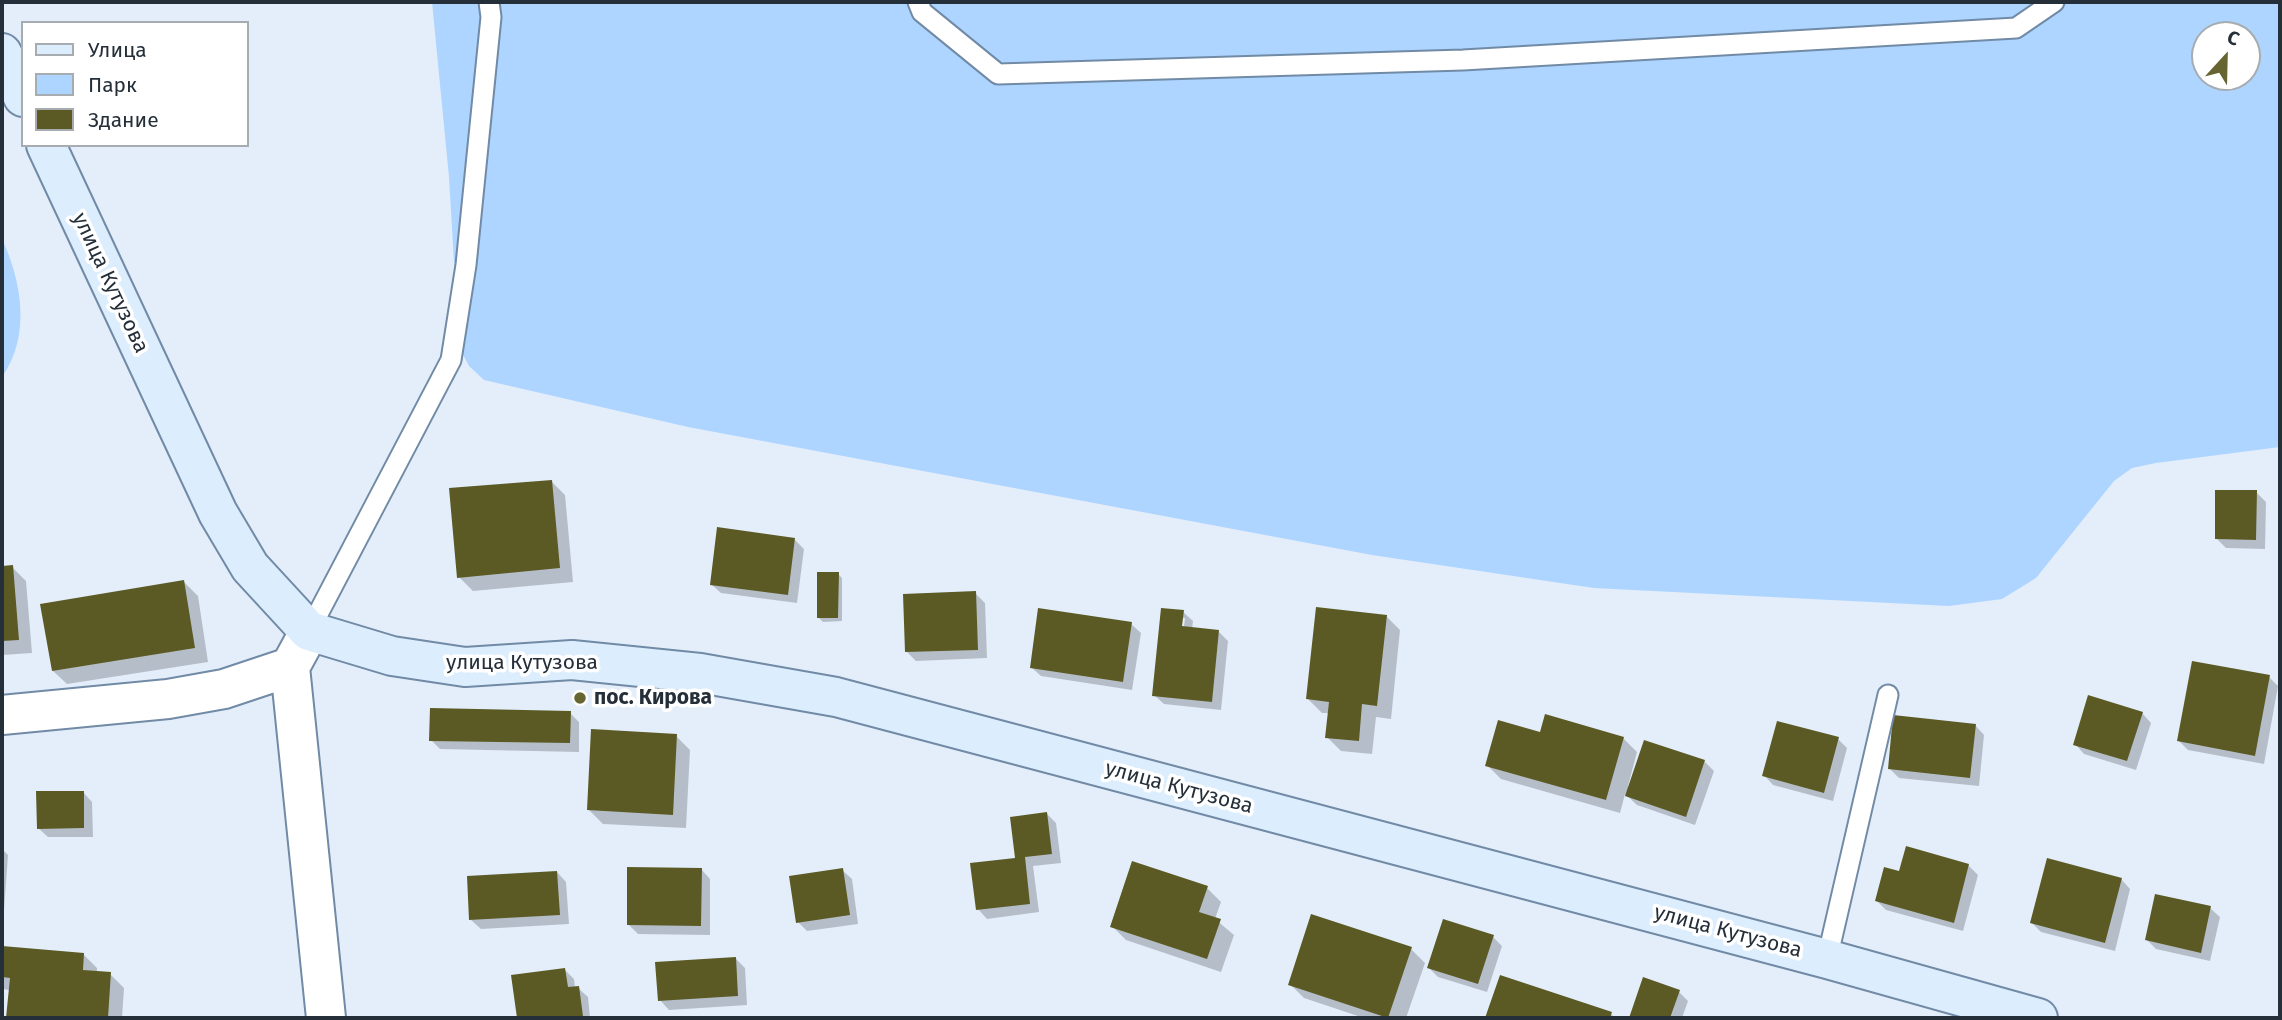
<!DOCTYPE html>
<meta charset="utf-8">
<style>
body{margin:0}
#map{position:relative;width:2282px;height:1020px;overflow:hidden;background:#e3eefa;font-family:"Fira Sans",sans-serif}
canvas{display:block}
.frame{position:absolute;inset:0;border:4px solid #242f3a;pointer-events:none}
.legend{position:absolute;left:21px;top:21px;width:228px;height:126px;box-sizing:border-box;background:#fff;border:2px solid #a7acb0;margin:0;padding:9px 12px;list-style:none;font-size:21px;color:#242f3a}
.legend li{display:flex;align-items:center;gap:14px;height:35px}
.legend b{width:35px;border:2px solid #a7acb0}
.north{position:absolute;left:2191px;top:21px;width:70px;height:70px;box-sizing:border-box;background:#fff;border:2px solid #a7acb0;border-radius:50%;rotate:22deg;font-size:19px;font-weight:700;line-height:28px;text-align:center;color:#242f3a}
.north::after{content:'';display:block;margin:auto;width:24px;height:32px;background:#666532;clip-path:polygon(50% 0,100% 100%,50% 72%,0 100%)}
</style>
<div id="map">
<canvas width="2282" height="1020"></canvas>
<div class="frame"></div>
<ul class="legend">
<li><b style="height:9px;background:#dcedfe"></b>Улица</li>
<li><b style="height:19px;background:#add5ff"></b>Парк</li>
<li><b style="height:19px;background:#5b5a24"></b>Здание</li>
</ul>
<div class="north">С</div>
</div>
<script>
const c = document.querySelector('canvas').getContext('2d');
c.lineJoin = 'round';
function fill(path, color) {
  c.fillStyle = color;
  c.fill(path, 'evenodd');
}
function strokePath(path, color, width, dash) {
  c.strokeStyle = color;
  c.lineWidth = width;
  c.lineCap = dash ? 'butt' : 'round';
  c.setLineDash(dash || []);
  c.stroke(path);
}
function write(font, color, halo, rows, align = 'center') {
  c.font = font + ' "Fira Sans",sans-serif';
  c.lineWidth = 7;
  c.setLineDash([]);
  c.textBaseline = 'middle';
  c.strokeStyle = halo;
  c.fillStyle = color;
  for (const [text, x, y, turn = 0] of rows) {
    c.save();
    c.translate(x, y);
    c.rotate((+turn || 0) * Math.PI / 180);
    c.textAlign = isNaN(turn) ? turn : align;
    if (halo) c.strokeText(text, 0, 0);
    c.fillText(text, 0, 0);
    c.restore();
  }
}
fill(new Path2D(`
 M432,2H2280V447L2156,463L2132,468L2114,481L2036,578L2002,599L1949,606L1594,588L1372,555L688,427L484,380L469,366L459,347L449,177ZM2205,35H2247V77H2205Z
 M2,239C22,282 31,336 2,377Z`), '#add5ff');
fill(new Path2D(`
 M551,481L565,495L573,582L473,591L459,577Z
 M2256,492L2266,502L2265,549L2226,548L2216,538Z
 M795,540L804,549L797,603L721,593L711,584Z
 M2,567H12L26,581L32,653L2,655Z
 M838,574L842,578V621L823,622L818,617Z
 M184,582L198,596L208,662L67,684L53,671Z
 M975,593L985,603L987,658L916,661L907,652Z
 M1183,612L1193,621L1192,629L1218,631L1228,641L1221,710L1164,704L1154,695ZM1182,618H1185L1183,635L1180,634Z
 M1386,616L1400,630L1391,719L1376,717L1372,754L1341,751L1327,737L1329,713H1322L1308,699Z
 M1131,624L1141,633L1132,690L1041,676L1031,667Z
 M2269,677L2278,686L2264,764L2188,750L2179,741Z
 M570,713L579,722V752L440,749L431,740Z
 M2142,713L2151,723L2136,770L2084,754L2075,744Z
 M1975,725L1984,735L1979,786L1899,778L1889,768Z
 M1541,734L1623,738L1637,752L1628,786L1630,787L1704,761L1714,771L1695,825L1637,805L1625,794L1620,813L1501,779L1487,765Z
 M676,736L690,750L686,828L603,824L589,810Z
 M1838,739L1847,748L1833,801L1773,785L1764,775Z
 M83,792L92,802L93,837H48L38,828Z
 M1047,814L1056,823L1061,863L1033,866L1039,912L987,919L978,909L1016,860Z
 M2,849L8,855L3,924H2Z
 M1968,865L1978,875L1963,931L1886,910L1877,901L1900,873Z
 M701,869L710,879V935L638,934L629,925Z
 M842,870L852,879L858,924L807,931L798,922Z
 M557,872L566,882L569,924L481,929L471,920Z
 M2121,879L2130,889L2115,951L2041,932L2032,923Z
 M1207,888L1221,902L1215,919L1234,935L1221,972L1126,940L1112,926Z
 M2210,908L2220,917L2210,961L2156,949L2147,940Z
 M1493,937L1502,946L1487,992L1438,977L1429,968Z
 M2,948L83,954L97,968V973L110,974L124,988L122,1018H8L10,990L2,989Z
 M1411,949L1425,963L1406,1018H1364L1304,998L1290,984Z
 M736,959L745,968L747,1005L669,1010L660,1000Z
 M565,970L574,979L575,988H578L588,997L590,1018H519L513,977Z
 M1501,977L1611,1014L1615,1018H1487Z
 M1645,980L1679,992L1688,1001L1682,1018H1631Z`), '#0003');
fill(new Path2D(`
 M552,480L560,568L457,578L449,488Z
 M2215,490H2257L2256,540L2215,539Z
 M717,527L795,538L788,595L710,585Z
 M13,565L19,640L2,641V566Z
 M817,572H839L838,618H817Z
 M184,580L195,648L52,671L40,604Z
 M976,591L978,650L905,652L903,594Z
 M1316,607L1387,615L1377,706L1362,704L1359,741L1325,738L1329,702L1306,699Z
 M1038,608L1132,622L1123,682L1030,668Z
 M1161,608L1184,610L1182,626L1219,630L1212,702L1152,696Z
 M2192,661L2270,675L2255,756L2177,741Z
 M2088,695L2143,712L2127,761L2073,745Z
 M430,708L571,711L570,743L429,741Z
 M1545,714L1624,737L1606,800L1485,766L1498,720L1540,732Z
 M1893,715L1976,724L1970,778L1888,769Z
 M1777,721L1839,737L1824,793L1762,776Z
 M591,729L677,734L673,815L587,810Z
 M1644,740L1705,760L1686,817L1625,796Z
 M36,791H84V828L37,829Z
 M1047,812L1052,854L1025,857L1030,904L976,910L970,863L1015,858L1010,817Z
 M1906,846L1969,864L1954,923L1875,901L1884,867L1899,871Z
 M2047,858L2122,878L2105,943L2030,923Z
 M1132,861L1208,886L1199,912L1221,919L1207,959L1110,927Z
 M627,867L702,868L701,926L627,925Z
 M843,868L850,915L796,923L789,876Z
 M557,871L560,915L469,920L467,876Z
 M2155,894L2211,906L2201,953L2145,940Z
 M1311,914L1412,947L1388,1018L1288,985Z
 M1443,919L1494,935L1478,984L1427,968Z
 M2,946L84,953L83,970L111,972L108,1018H6L10,978L2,977Z
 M736,957L738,996L658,1001L655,962Z
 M565,968L568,987L579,986L583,1016L560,1018H517L511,975Z
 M1500,975L1612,1012L1610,1018H1485Z
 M1643,977L1680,990L1670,1018H1629Z`), '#5b5a24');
const service = new Path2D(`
 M918,2L922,12L998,74L1463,60L2016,28L2054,2
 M309,631L451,360L466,265L491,17L489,2
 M1827,959L1888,695`);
const minor = new Path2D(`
 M290,667L326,1018
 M2,715L168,699L224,689L290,667L302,645`);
const secondary = new Path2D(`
 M2,53L23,97
 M46,145L218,513L250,567L309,631L392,656L465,667L572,660L700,673L836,697L1827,959L2038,1018`);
strokePath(service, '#718aa5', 23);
strokePath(minor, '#718aa5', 42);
strokePath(secondary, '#718aa5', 42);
strokePath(service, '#fff', 19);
strokePath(minor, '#fff', 38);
strokePath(secondary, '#dcedfe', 38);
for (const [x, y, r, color] of [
 [580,698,7,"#666532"]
]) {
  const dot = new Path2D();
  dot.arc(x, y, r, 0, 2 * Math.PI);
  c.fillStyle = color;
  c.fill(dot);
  strokePath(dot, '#fff', 2.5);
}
write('21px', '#242f3a', '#fff', [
 ["улица Кутузова",110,283,65],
 ["улица Кутузова",522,663],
 ["улица Кутузова",1179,788,15],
 ["улица Кутузова",1728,932,15]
]);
write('bold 21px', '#242f3a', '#fff', [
 ["пос. Кирова",594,698]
], 'left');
</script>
